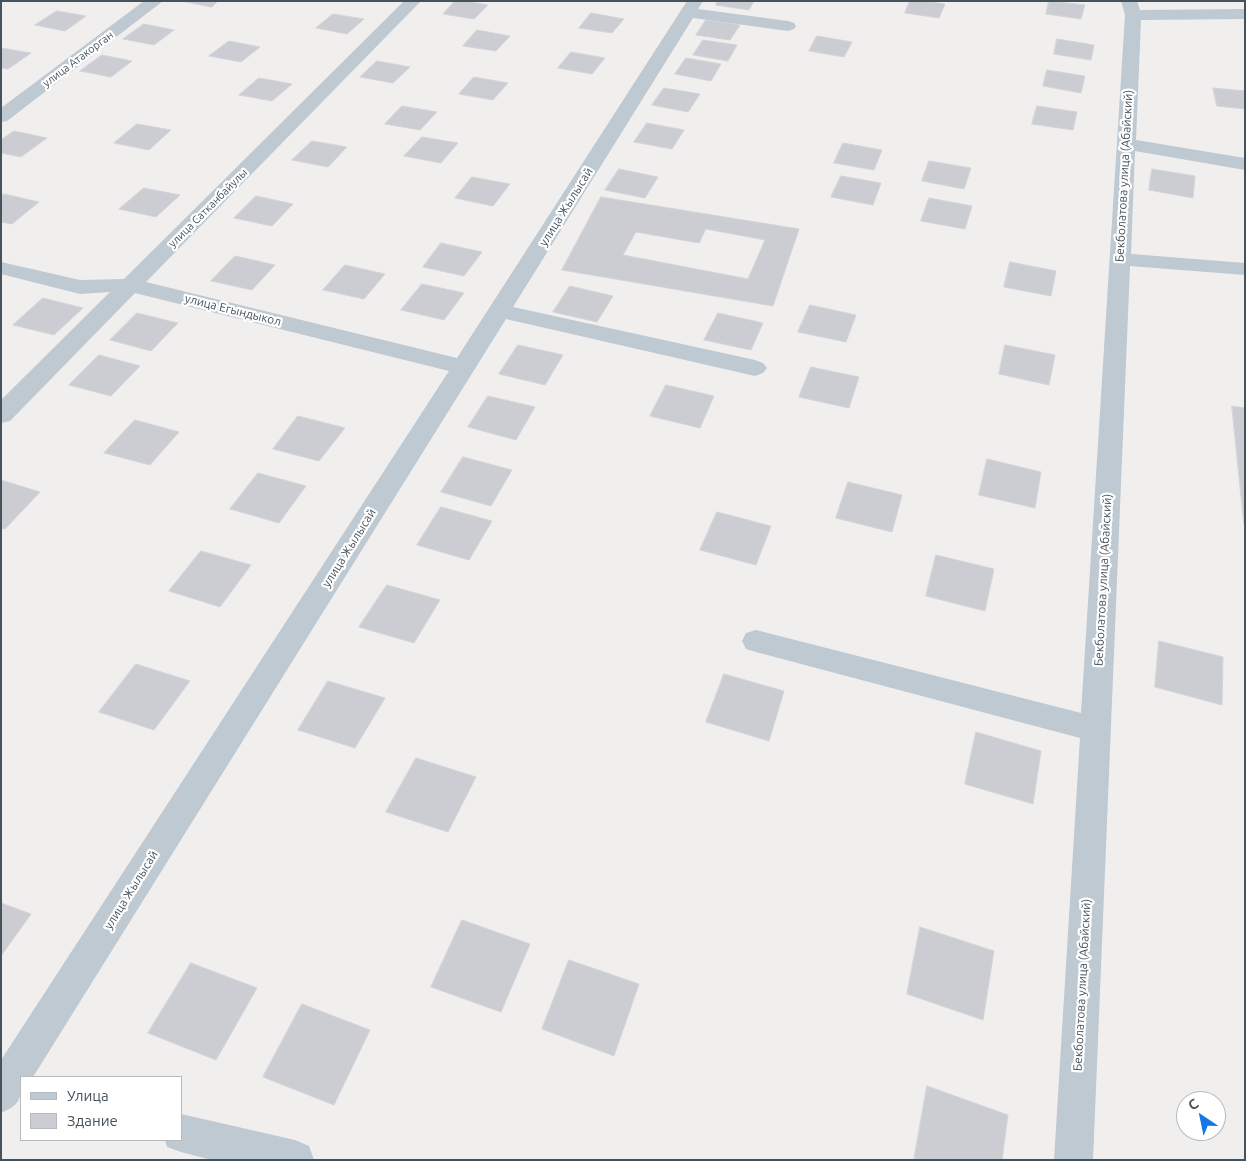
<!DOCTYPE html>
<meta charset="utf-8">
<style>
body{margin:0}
#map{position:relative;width:1246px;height:1161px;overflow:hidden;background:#f1eeee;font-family:Ubuntu,sans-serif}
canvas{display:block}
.frame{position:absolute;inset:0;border:2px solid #46525c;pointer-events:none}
.legend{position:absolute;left:20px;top:1076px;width:162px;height:65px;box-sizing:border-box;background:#fff;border:1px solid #b5babe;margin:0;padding:6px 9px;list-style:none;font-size:15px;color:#46525c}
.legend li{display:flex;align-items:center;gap:10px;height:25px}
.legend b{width:25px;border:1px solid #b5babe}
.north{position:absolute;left:1176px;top:1091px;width:50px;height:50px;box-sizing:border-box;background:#fff;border:1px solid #b5babe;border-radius:50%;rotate:326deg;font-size:14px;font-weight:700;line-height:20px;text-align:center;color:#46525c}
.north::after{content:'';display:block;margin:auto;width:18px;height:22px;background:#1377e5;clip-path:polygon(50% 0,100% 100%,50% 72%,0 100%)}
</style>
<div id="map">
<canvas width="1246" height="1161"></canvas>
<div class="frame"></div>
<ul class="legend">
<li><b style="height:6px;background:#bec9d1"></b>Улица</li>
<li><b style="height:14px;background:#cbcdd3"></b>Здание</li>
</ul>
<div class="north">С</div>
</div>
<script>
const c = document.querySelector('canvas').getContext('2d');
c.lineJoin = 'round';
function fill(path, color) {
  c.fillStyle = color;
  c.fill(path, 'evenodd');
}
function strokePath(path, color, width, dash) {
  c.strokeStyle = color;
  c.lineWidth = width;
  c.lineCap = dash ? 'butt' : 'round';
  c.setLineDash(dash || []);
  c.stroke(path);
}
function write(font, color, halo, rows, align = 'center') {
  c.font = font + ' Ubuntu,sans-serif';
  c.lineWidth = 4.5;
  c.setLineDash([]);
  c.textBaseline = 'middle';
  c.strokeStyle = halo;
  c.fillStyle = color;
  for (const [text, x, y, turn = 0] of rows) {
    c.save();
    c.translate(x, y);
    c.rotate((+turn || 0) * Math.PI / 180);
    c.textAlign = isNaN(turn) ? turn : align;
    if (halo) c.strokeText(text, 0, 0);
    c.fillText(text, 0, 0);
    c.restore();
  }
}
const building = new Path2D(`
 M182,1H218L212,7Z
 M455,1H466L488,5L474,19L443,14Z
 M718,1H754L749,10L716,5Z
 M910,1H924L945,4L939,18L905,13Z
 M1049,1L1085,5L1081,19L1046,14Z
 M57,11L86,16L65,31L35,25Z
 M591,13L624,19L612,33L579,28Z
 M333,14L364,19L347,34L316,28Z
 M706,20L740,25L730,40L696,35Z
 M144,24L174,30L154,45L123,39Z
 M477,30L510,36L496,51L463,46Z
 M817,36L852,42L844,57L809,51Z
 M1057,39L1094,45L1091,60L1054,54Z
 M703,40L737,45L728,61L693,55Z
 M229,41L260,47L241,62L209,56Z
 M1,48L31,53L8,69L1,68Z
 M571,52L605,58L592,74L558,68Z
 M102,55L132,61L111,77L80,71Z
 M686,58L721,64L711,81L675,74Z
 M377,61L410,67L393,83L360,77Z
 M1047,70L1085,76L1081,93L1043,86Z
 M474,77L508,83L493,100L459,94Z
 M259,78L292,84L272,101L239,95Z
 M664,88L700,94L688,112L652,105Z
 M1213,88L1245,91V109L1217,106Z
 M402,106L437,112L420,130L385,124Z
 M1037,106L1077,112L1073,130L1032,124Z
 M647,123L684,130L672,149L634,142Z
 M137,124L171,130L149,150L114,143Z
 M14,131L47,138L21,157L1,153V140Z
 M422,137L458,143L441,163L404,156Z
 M312,141L347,147L328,167L292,160Z
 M843,143L882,150L874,170L834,163Z
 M929,161L971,168L964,189L922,181Z
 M619,169L658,177L645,198L605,190Z
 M1152,169L1195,176L1193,198L1149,190Z
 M841,176L881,183L873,205L831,197Z
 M472,177L510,184L493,206L455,198Z
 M144,188L180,195L156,217L119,209Z
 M4,194L39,202L12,224L1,222V196Z
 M256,196L293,204L272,226L234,218Z
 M601,197L799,229L773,306L562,270ZM706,229L765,240L748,279L623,255L636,232L699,243Z
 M929,198L972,206L965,229L921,221Z
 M441,243L482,252L464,276L423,267Z
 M235,256L275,265L252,290L211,281Z
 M1010,262L1056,271L1051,296L1004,287Z
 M345,265L385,274L364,299L323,290Z
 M422,284L464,293L444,320L401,310Z
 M570,286L613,296L597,322L553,312Z
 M43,298L83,308L54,335L13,325Z
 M810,305L856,315L846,342L798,332Z
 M137,313L178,323L151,351L110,340Z
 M718,313L763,323L751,350L704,340Z
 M518,345L563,355L545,385L499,374Z
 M1005,345L1055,355L1049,385L999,374Z
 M99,355L140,366L111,396L69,385Z
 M811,367L859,377L849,408L799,397Z
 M666,385L714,396L700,428L650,416Z
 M488,396L535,407L516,440L468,427Z
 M1232,406L1245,408V525L1244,524Z
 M298,416L345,428L319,461L273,449Z
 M135,420L179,432L150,465L104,453Z
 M463,457L512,470L491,506L441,492Z
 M987,459L1041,472L1035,508L979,495Z
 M258,473L306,486L279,523L230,509Z
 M1,480L40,492L5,529L1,528Z
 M848,482L902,495L892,532L836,518Z
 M441,507L492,521L469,560L417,545Z
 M717,512L771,526L756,565L700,550Z
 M201,551L251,565L220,607L169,591Z
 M936,555L994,569L985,611L926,596Z
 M387,585L440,600L414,643L359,627Z
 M1159,641L1223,657L1222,705L1155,687Z
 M136,664L190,681L154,730L99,712Z
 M724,674L784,691L769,741L706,722Z
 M328,681L385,698L355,748L298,730Z
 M976,732L1041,751L1033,804L965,784Z
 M416,758L476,777L448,832L386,812Z
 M1,903L31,914L1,956Z
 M462,920L530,944L501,1012L431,987Z
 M920,927L994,951L983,1020L907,994Z
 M569,960L639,984L614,1056L542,1029Z
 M191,963L257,988L216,1060L148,1033Z
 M302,1004L370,1030L334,1105L263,1077Z
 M927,1086L1008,1115L1002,1160H914Z`);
fill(building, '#cbcdd3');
strokePath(building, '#d2d4da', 1);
fill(new Path2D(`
 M144,1H163L7,121L1,122V108Z
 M404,1H421L146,282L457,358L687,1H703L698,9L788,21L794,23L796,26L794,29L788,31L693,18L513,307L755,360L763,363L767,368L763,373L755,376L506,319L33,1077H21C21,1098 22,1104 1,1113V1060L449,371L135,293L10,421L1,423V400L110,292L80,294L1,274V262L80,280L124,279Z
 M1121,1H1137L1140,10L1245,9V19L1141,20L1136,140L1245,158V170L1135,151L1131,254L1245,263V275L1130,266L1093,1160H1054L1080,738L756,652L746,649L742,641L746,633L756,630L1081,713L1125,15Z
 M181,1114L295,1140L309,1146L314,1160H212L181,1152L167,1147L165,1140H181Z`), '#bec9d1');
write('11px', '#46525c', '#fff', [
 ["улица Атакорган",78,59,-37],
 ["улица Сатканбайулы",208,208,-45]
]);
write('12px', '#46525c', '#fff', [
 ["Бекболатова улица (Абайский)",1124,176,-87],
 ["улица Жылысай",566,207,-58],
 ["улица Егындыкол",233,310,14],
 ["улица Жылысай",349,548,-58],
 ["Бекболатова улица (Абайский)",1103,580,-87],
 ["улица Жылысай",131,890,-58],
 ["Бекболатова улица (Абайский)",1082,985,-87]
]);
</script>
